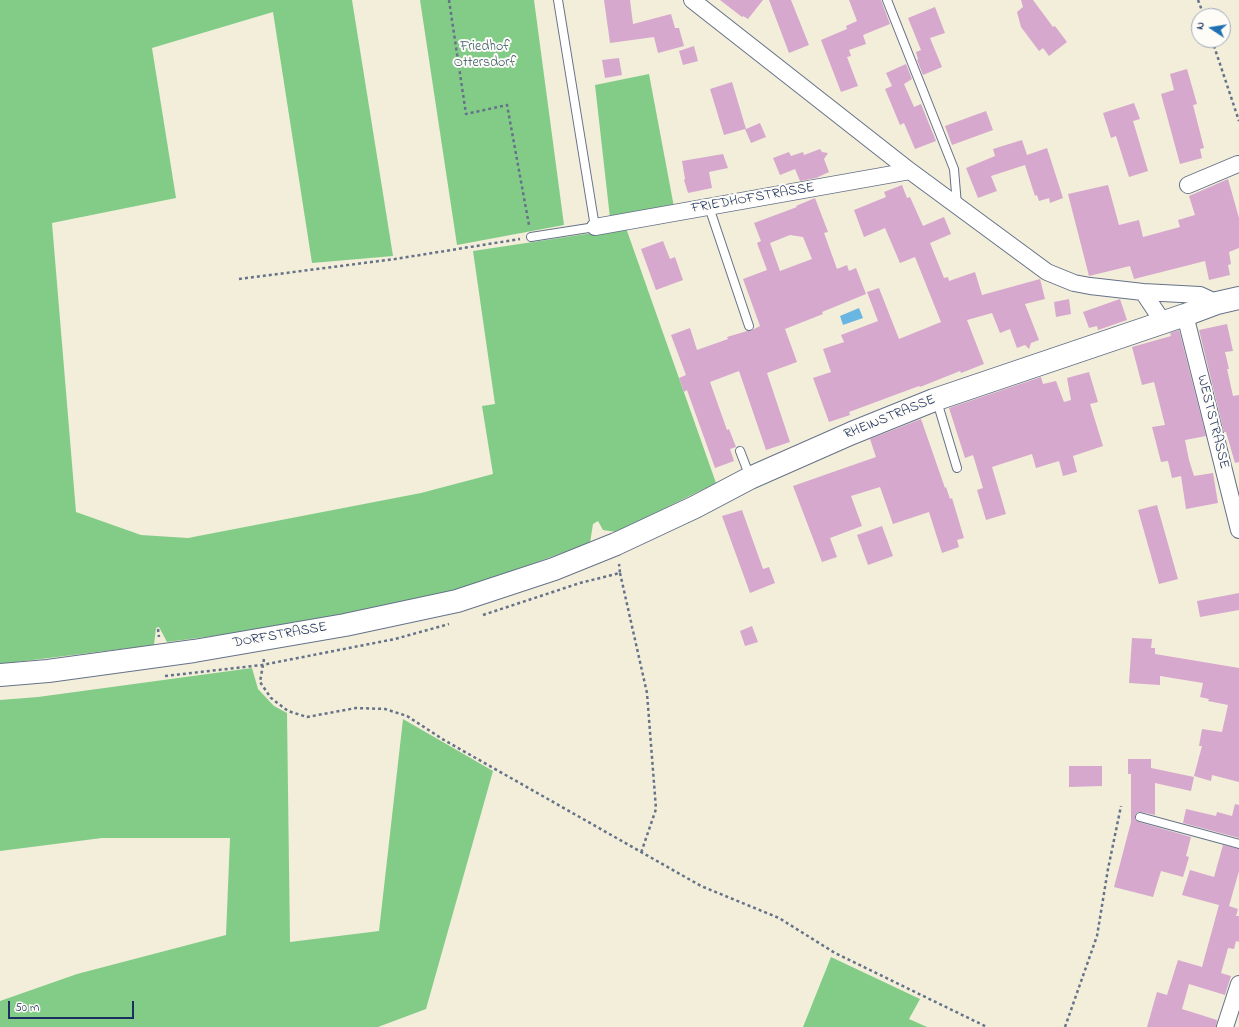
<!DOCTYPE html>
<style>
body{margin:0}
#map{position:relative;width:1239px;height:1027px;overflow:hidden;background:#f2eeda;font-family:"Indie Flower",sans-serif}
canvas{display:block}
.north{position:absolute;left:1191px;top:8px;width:40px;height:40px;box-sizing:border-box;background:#fdfcf7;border:1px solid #a3aaba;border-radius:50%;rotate:282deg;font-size:11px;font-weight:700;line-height:16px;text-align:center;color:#1b2f5e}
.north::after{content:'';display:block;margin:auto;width:14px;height:18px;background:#1f6fb2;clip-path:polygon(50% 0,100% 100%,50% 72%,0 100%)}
.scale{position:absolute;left:8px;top:1001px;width:126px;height:18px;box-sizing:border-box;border:2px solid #1b2f5e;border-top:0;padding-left:5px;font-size:12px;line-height:14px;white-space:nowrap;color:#1b2f5e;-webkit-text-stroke:3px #fdfcf7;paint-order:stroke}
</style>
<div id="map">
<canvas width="1239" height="1027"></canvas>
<div class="north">N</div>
<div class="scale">50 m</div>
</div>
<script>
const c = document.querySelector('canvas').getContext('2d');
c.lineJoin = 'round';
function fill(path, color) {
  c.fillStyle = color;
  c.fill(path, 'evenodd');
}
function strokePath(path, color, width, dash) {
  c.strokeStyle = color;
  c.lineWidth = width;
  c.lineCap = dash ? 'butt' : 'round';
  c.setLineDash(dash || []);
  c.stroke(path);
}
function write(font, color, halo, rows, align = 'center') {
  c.font = font + ' "Indie Flower",sans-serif';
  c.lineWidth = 4;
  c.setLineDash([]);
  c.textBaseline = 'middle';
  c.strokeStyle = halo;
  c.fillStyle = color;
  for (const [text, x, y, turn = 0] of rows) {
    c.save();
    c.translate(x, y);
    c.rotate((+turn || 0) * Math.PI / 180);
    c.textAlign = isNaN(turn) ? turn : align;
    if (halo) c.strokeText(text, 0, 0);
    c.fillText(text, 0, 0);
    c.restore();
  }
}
fill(new Path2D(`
 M0,0H352L393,256L312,263L273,12L152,48L176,198L52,223L76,512L141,535L188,538L421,493L493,474L482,406L495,404L473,251L626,228L716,483L616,532L603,530L598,521L593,524L590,543L464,588L372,609L260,630L167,642L159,627L156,628L154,645L0,664Z
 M420,0H534L564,225L457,245Z
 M649,74L674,207L610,218L595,85Z
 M252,668L258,689L274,706L287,713L290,942L379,931L403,719L493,771L426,1009L378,1027H0V1001L77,974L226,935L230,838H102L0,851V700L38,697Z
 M831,957L920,999L909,1019L927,1027H803Z`), '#83cc88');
fill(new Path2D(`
 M859,308L863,318L843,325L840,316Z`), '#6ab6e3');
fill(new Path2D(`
 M604,0H630L633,24L671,14L675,28H679L684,46L658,53L654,37L610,43Z
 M720,0H763L748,19L743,16L742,17Z
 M769,0H791L809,45L789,53Z
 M849,0H881L890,24L863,35L866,44L849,50L851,56L847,57L858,86L841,92L821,40L847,29L846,26L857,21Z
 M1021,0H1033L1053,27L1055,26L1067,42L1049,56L1043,48L1039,51L1021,27L1017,12L1023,7Z
 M935,7L945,33L930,38L942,67L923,75L917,60L918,59L916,52L921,50L908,18Z
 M694,46L698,61L683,65L679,51Z
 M619,58L622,75L605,78L602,60Z
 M906,64L912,79L904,84L914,107L921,104L936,141L915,149L904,123L900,125L885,89L892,86L886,73Z
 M1187,69L1197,104L1193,105L1204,148L1200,149L1202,158L1180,164L1161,94L1174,90L1170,74Z
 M732,82L746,129L760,123L766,137L751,143L745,129L724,135L710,89Z
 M1134,103L1140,119L1133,121L1148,171L1129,177L1116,136L1111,138L1103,113Z
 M986,111L993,130L952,145L945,126Z
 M1022,140L1027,155L1047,148L1063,198L1050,203L1049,198L1039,201L1037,195L1035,196L1025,165L991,176L997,191L978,198L966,168L995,156L993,149Z
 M820,149L822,152L828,153L824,159L829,172L816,178L800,181L795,169L780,175L773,158L789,152L791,156L803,152L804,155Z
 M723,154L728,168L709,172L712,188L688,193L684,180L685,179L682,161Z
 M1228,179L1239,218V248L1229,252L1231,264L1228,265L1230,275L1209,280L1205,261L1134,279L1130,266L1089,276L1068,194L1108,185L1119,225L1139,220L1143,237L1180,227L1178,220L1195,215L1189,196Z
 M902,185L907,198L910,197L923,226L944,217L951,234L930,243L944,278L948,277L949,281L975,272L982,295L1040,279L1045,299L1025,304L1039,340L1031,343L1029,349L1025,345L1017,348L1010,329L1000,333L992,313L967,320L984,364L961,373L960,371L920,387L919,386L849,412L850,415L829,422L813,378L831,372L823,349L844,342L841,335L878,321L867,292L879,288L899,339L941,322L915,257L900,263L885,228L864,237L854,210L886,197L884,192Z
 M815,198L828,232L824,233L837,269L847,265L849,271L856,268L866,294L822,312L823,314L785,329L797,362L767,373L790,442L766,450L739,371L710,382L727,430L729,429L736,447L730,449L734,461L715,468L687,390L684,392L679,378L686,375L671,335L690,328L697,350L728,339L727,337L747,331H750L760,326L743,279L767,270L757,243L761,241L754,223L797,207L796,206ZM790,235L803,237L812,259L780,271L770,243Z
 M663,241L670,259L675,257L683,280L656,290L641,249Z
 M1069,299L1071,314L1056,317L1054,302Z
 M1120,299L1127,320L1098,330L1097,326L1089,328L1083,312Z
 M1227,324L1233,351L1225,352L1229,369H1227L1233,396L1239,395V462L1235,463L1226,432H1224L1199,330Z
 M1179,330L1206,436L1185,440L1189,460L1194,476L1213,473L1218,503L1186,509L1181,476L1172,478L1168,461L1161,462L1152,427L1165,425L1154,382L1142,385L1132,347L1171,336L1170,333Z
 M1089,372L1098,402L1090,404L1103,446L1073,456L1077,472L1063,476L1059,461L1036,468L1032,454L992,467L1006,514L986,520L977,490L983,488L973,455L965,458L949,408L1041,377L1043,384L1056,381L1064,402L1071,400L1067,378Z
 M921,419L945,488L946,487L950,499L952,498L964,538L957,540L959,547L942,553L929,512L893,524L880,487L851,496L862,526L830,538L837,557L822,562L793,486L876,457L870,439Z
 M1157,505L1178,579L1159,584L1138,510Z
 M742,510L763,569L769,567L775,583L750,593L722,516Z
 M882,526L893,556L868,565L857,535Z
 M1239,593V610L1200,617L1197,601Z
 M752,626L758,642L745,646L740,631Z
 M1132,638L1152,639L1151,648H1155V654L1239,668V782L1212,775L1211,781L1194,776L1202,746H1199L1202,729L1222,732L1228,705L1208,701L1209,699L1200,697L1203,683L1160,676V685L1129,683Z
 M1128,759H1151V768L1194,777L1191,791L1155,783V815L1141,812H1138L1135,815V819L1139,822L1191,837L1186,856L1189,857L1183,877L1161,871L1153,897L1114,887L1131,822V774H1128Z
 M1069,766H1102V786L1069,787Z
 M1235,804L1239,805V838L1183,823L1186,809L1216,816L1217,812L1232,816Z
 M1223,845L1239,849V871L1229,906L1238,909L1236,916H1239V942L1236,941L1234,949L1228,948L1221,973L1231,976L1225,995L1189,984L1182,1009L1217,1020L1216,1027H1147L1157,992L1167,995L1178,960L1202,967L1219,905L1182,895L1190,870L1214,877Z`), '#d6a8cd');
const lane = new Path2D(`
 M887,0L954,169L957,205
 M709,207L749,326
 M531,237L595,227L558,0
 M935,400L939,408L957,468
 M740,451L750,477
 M1140,817L1239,844`);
const street = new Path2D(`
 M692,0L910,171L1047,272L1074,283L1090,286L1143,292L1200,295L1217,303
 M1188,185L1238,164
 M595,227L910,171
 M1143,292L1163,322
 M1185,315L1239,530
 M1225,1027L1239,984`);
const secondary = new Path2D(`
 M0,675L48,671L194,651L345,625L457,601L554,569L616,544L695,507L750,478L852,433L934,400L1185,315L1217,303L1239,298`);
strokePath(lane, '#667289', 10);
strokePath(street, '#667289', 18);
strokePath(secondary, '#667289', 24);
strokePath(new Path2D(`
 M449,0L466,114L507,105L529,225
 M1198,0L1204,16
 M1212,40L1239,121
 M239,279L395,259L520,239
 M620,573L647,693L656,809L641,853
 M483,615L580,583L620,573L619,564
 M158,629L159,637
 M264,659L260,682L271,698L288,711L307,717L356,708L385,709L407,716L444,740L701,886L779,918L835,953L987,1027
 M165,676L262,665L395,639L449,624
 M1065,1027L1097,936L1108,869L1121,806`), '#667289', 2.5, [3, 3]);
strokePath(lane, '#fff', 8);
strokePath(street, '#fff', 16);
strokePath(secondary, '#fff', 22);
write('14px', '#3a5e6b', '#fdfcf7', [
 ["Friedhof",485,48],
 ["Ottersdorf",485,64]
]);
write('14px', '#1b2f5e', '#fdfcf7', [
 ["FRIEDHOFSTRASSE",753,199,-10],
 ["RHEINSTRASSE",890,418,-22],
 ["WESTSTRASSE",1212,422,76],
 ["DORFSTRASSE",280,636,-10]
]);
</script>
